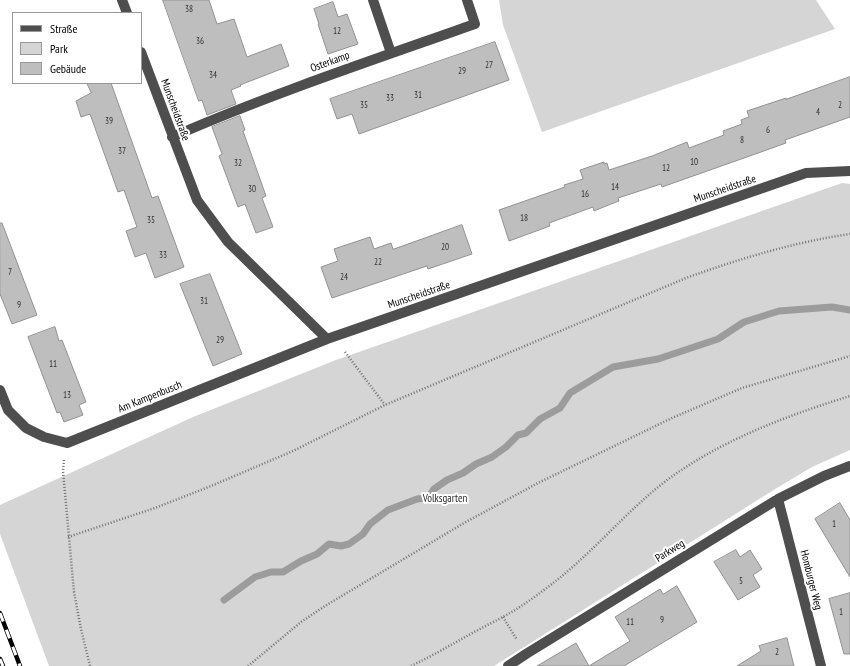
<!DOCTYPE html>
<meta charset="utf-8">
<style>
body{margin:0}
#map{position:relative;width:850px;height:666px;overflow:hidden;background:#fff;font-family:"PT Sans Narrow",sans-serif}
canvas{display:block}
.legend{position:absolute;left:12px;top:12px;width:130px;height:72px;box-sizing:border-box;background:#fff;border:1px solid #999;margin:0;padding:5px 7px;list-style:none;font-size:12px;color:#000}
.legend li{display:flex;align-items:center;gap:8px;height:20px}
.legend b{width:20px;border:1px solid #999}
</style>
<div id="map">
<canvas width="850" height="666"></canvas>
<ul class="legend">
<li><b style="height:5px;background:#4e4e4e"></b>Straße</li>
<li><b style="height:11px;background:#d5d5d5"></b>Park</li>
<li><b style="height:11px;background:#bebebe"></b>Gebäude</li>
</ul>
</div>
<script>
const c = document.querySelector('canvas').getContext('2d');
c.lineJoin = 'round';
function fill(path, color) {
  c.fillStyle = color;
  c.fill(path, 'evenodd');
}
function strokePath(path, color, width, dash) {
  c.strokeStyle = color;
  c.lineWidth = width;
  c.lineCap = dash ? 'butt' : 'round';
  c.setLineDash(dash || []);
  c.stroke(path);
}
function write(font, color, halo, rows, align = 'center') {
  c.font = font + ' "PT Sans Narrow",sans-serif';
  c.lineWidth = 4;
  c.setLineDash([]);
  c.textBaseline = 'middle';
  c.strokeStyle = halo;
  c.fillStyle = color;
  for (const [text, x, y, turn = 0] of rows) {
    c.save();
    c.translate(x, y);
    c.rotate((+turn || 0) * Math.PI / 180);
    c.textAlign = isNaN(turn) ? turn : align;
    if (halo) c.strokeText(text, 0, 0);
    c.fillText(text, 0, 0);
    c.restore();
  }
}
fill(new Path2D(`
 M499,0H816L835,29L542,132L503,25Z
 M842,183L850,184V450L812,467L772,491L494,666H49L0,534V505L193,417L336,360Z`), '#d5d5d5');
strokePath(new Path2D(`
 M224,600L255,577L271,572H283L301,561L317,554L329,544L341,546L349,544L363,534L370,524L388,510L417,499L428,498L434,489L447,480L463,473L476,464L492,457L506,447L518,435L526,433L540,419L560,408L570,393L613,367L658,359L718,339L744,322L779,311L832,307L850,310`), '#9c9c9c', 7);
const building = new Path2D(`
 M163,0H209L217,24L234,19L247,57L281,44L289,66L240,85L241,86L231,90L236,104L207,115L202,100L199,101Z
 M333,2L338,17L347,14L358,44L328,54L318,24H319L314,9Z
 M495,42L509,80L359,134L352,114L337,119L330,99Z
 M850,77V117L785,140L786,143L761,152L662,187L661,184L618,198L619,201L606,206L594,211L593,207L549,223L550,226L509,241L499,210L565,187L564,185L583,179L580,170L604,162V164L607,163L609,170L652,156L687,142L689,148L724,135L723,131L742,124L741,120L749,117L747,111L786,98V99Z
 M87,83H111L152,198L158,196L184,267L155,278L146,253L135,257L126,231L137,227L124,190L118,192L90,114L81,117L76,101L91,93Z
 M240,116L245,130L243,131L266,196L262,198L273,227L256,233L245,204L238,207L219,156L222,154L212,127Z
 M0,223H2L37,315L12,324L0,294Z
 M462,225L472,254L428,269L427,266L332,298L321,267L338,261L334,249L370,237L374,249L391,243L393,249Z
 M210,274L242,354L213,366L180,284Z
 M55,327L59,341L62,340L86,402L79,405L83,415L64,422L60,412L57,413L28,337Z
 M840,503L850,520V577L815,519Z
 M736,550L740,557L750,550L762,569L753,575L760,587L738,600L714,562Z
 M677,586L697,622L624,666H537L576,643L589,666L630,641L615,617L660,589L663,594Z
 M850,593V654H844L829,599Z
 M787,638L794,666H737L761,651L759,646Z`);
fill(building, '#bebebe');
strokePath(building, '#929292', 1);
strokePath(new Path2D(`
 M345,352L385,405
 M64,460L63,471L74,592L81,629L90,666
 M68,537L155,508L211,486L293,451L385,405L686,278C739,259 794,242 850,234
 M503,617L517,640
 M248,666L301,622L325,606L464,523L538,483L672,418L742,388L850,356
 M411,666C430,657 449,646 467,636C483,627 500,619 515,610C531,600 547,588 562,576C601,544 633,504 674,475C727,438 789,415 850,396`), '#707070', 2.5, [1, 2]);
strokePath(new Path2D(`
 M122,0L127,13
 M373,0L391,53
 M141,52L197,200L228,242L327,339L806,173L850,171
 M172,137C271,94 373,60 475,24L467,0
 M0,390L8,410L26,428L44,437L67,443L327,339
 M778,499L821,666
 M508,666L526,654L778,499L824,476L850,466`), '#4e4e4e', 10);
const rail = new Path2D(`
 M0,613L20,666
 M0,659L3,666`);
strokePath(rail, '#000', 4.5);
strokePath(rail, '#fff', 3, [9]);
write('9px', '#303030', null, [
 ["38",189,9],
 ["12",337,31],
 ["36",200,41],
 ["27",489,65],
 ["29",462,71],
 ["34",213,75],
 ["31",418,95],
 ["33",390,98],
 ["35",364,105],
 ["2",840,105],
 ["4",818,112],
 ["39",109,121],
 ["6",768,130],
 ["8",742,140],
 ["37",122,151],
 ["10",694,162],
 ["32",238,163],
 ["12",666,168],
 ["14",615,187],
 ["30",252,189],
 ["16",585,194],
 ["18",524,218],
 ["35",151,220],
 ["20",445,247],
 ["33",163,255],
 ["22",378,262],
 ["7",10,272],
 ["24",344,277],
 ["31",204,301],
 ["9",19,305],
 ["29",220,340],
 ["11",53,364],
 ["13",67,395],
 ["1",834,524],
 ["5",741,581],
 ["1",841,612],
 ["9",662,620],
 ["11",630,622],
 ["2",777,652]
]);
write('11px', '#000', '#fff', [
 ["Osterkamp",330,62,-20],
 ["Munscheidstraße",175,110,70],
 ["Munscheidstraße",725,189,-19],
 ["Munscheidstraße",419,295,-19],
 ["Am Kampenbusch",150,397,-22],
 ["Parkweg",670,551,-32],
 ["Homburger Weg",811,580,76]
]);
write('11px', '#2c2c2c', '#fff', [
 ["Volksgarten",445,499]
]);
</script>
